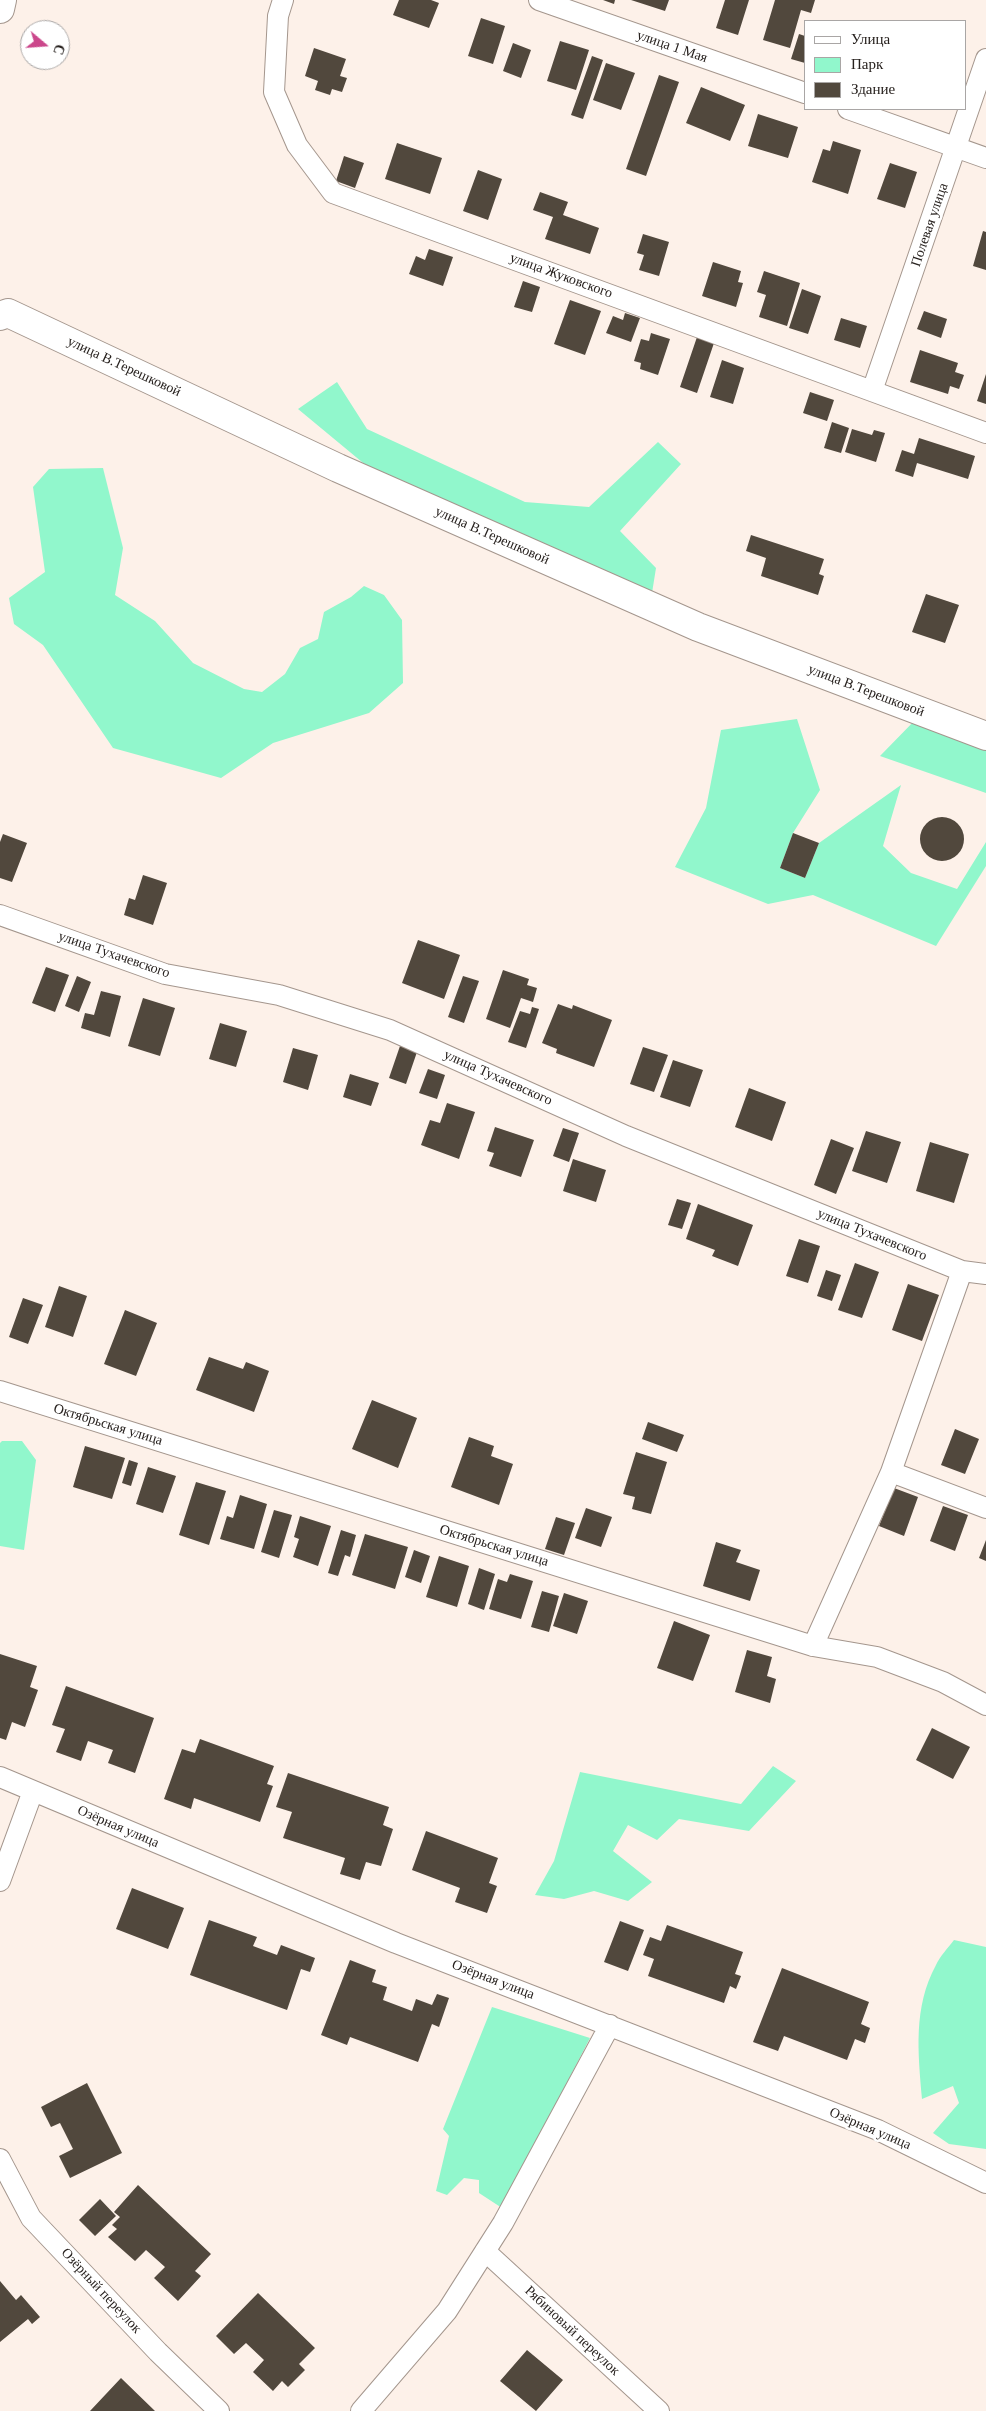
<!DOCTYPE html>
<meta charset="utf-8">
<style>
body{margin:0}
#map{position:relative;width:986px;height:2411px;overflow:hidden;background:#fdf1e9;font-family:"Times New Roman",serif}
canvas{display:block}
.legend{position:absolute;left:804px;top:20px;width:162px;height:90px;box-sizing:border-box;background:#fff;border:1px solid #a9a6a5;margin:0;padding:6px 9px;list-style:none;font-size:15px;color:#27211e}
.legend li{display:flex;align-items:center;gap:10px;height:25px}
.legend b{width:25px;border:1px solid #a9a6a5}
.north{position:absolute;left:20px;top:20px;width:50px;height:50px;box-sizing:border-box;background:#fff;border:1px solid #a9a6a5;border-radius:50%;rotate:108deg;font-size:14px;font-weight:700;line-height:20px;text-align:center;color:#27211e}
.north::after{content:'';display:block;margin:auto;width:18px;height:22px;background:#cb478b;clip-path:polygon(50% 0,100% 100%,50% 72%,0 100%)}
</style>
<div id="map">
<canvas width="986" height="2411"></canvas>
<ul class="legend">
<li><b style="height:6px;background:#fff"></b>Улица</li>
<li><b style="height:14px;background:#91f7cc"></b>Парк</li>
<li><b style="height:14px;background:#51483d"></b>Здание</li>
</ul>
<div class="north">С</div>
</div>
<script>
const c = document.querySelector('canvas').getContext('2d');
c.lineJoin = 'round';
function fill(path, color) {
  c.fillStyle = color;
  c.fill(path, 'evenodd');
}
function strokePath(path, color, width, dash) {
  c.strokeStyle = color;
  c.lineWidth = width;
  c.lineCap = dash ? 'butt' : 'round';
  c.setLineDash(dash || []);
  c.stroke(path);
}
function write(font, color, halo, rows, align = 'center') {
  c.font = font + ' "Times New Roman",serif';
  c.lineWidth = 5;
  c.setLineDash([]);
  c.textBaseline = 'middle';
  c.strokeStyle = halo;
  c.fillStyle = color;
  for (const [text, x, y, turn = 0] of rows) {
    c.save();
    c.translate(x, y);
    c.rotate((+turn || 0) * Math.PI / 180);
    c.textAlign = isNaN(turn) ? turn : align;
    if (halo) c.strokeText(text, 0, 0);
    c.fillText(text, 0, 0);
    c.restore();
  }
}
fill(new Path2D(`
 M337,382L367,429L525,502L589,507L658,442L681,464L620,531L656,568L652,593L368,467L298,409Z
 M103,468L123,548L115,595L155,621L193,663L244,689L262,692L285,674L300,648L318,639L324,612L351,597L364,586L384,595L402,620L403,683L369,713L273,743L221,778L113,748L43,645L14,624L9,598L45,572L33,487L49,469Z
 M920,715L986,741V793L880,756Z
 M797,719L820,790L793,833L780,868L805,878L819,843L901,785L883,846L911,873L957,889L986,842V866L936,946L813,895L768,904L675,867L706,808L721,730Z
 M2,1441H22L36,1460L24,1550L0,1546V1443Z
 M773,1766L796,1781L749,1831L679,1819L657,1840L628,1825L613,1851L652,1882L628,1901L594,1891L564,1899L535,1895L554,1861L580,1772L741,1804Z
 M954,1940L986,1947V2149L949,2144L933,2133L959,2103L953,2086L922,2099C918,2053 913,2007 936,1965C940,1956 948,1948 954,1940Z
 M492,2007L590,2038L502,2208L479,2193V2180L464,2178L447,2195L436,2191L449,2136L443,2129Z`), '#91f7cc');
fill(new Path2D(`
 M399,0H431L439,3L429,28L393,15Z
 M603,0H615L614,4Z
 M631,0H669L665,11Z
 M725,0H749L738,35L716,28Z
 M775,0H815L811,13L801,10L790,48L763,40Z
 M481,18L505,26L493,64L468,56Z
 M799,34L805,36V63L791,59Z
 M560,41L589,50L576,90L547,81Z
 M513,43L531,50L521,78L503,71Z
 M314,48L346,59L340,76L347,78L342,92L332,89L330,95L315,90L318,81L305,76Z
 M592,56L603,60L583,119L571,115Z
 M606,63L635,73L621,110L593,100Z
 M659,75L679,82L646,176L626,169Z
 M701,87L745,105L730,141L686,123Z
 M758,114L798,127L788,158L748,146Z
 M833,141L861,150L848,194L812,182L823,149L830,151Z
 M397,143L442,158L430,194L385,179Z
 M344,156L364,163L355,188L336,181Z
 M890,163L917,172L905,208L877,199Z
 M478,170L502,179L488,220L463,211Z
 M540,192L568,202L563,215L599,228L590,254L545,239L553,217L533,210Z
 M983,231L986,232V270L973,266Z
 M643,234L669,242L659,276L639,270L644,255L637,253Z
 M429,249L453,257L443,286L409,274L416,256L425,260Z
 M713,262L741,271L738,282L743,283L736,307L702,296Z
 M764,271L800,283L787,326L759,317L766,295L757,292Z
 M523,281L540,287L532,312L514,307Z
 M802,289L821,296L808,334L789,328Z
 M570,300L601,311L585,355L554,344Z
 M924,311L947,319L941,338L917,329Z
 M625,313L640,318L631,342L606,333L613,316L623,320Z
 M841,318L867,326L860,348L834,340Z
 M651,333L670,339L658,375L640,369L641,363L634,361L641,339L649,341Z
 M697,337L714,343L697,393L680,387Z
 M920,350L958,363L955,372L964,375L959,389L950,386L948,394L910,382Z
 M722,360L744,368L733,404L710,397Z
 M986,374V404L977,401Z
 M810,392L834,400L827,421L803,413Z
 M832,422L849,428L841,453L824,448Z
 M852,429L872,435L874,430L885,433L876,462L845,452Z
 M919,438L975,456L968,479L917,463L913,477L895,471L902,450L914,454Z
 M751,535L824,559L819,574L824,576L818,595L761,576L766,558L746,551Z
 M926,594L959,605L945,643L912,632Z
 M920 839a22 22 0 1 1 44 0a22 22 0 1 1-44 0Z
 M793,833L819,843L805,878L780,868Z
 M3,834L27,843L12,882L0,878V842Z
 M143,875L167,883L153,925L124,915L129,898L135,900Z
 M418,940L460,955L444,999L402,983Z
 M46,967L69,975L55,1012L32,1003Z
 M503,970L529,979L527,985L537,988L533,1002L521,998L510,1028L486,1019Z
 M77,976L91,982L79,1012L65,1006Z
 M463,976L479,981L464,1023L448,1017Z
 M101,991L121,996L110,1037L81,1028L85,1013L94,1015Z
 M143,998L175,1008L160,1056L128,1046Z
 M558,1004L572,1009L573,1005L612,1020L594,1067L556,1053L557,1049L542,1043Z
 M532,1007L539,1009L526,1048L508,1042L520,1011L530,1014Z
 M220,1023L247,1031L236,1067L209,1059Z
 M400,1046L417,1052L406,1084L389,1078Z
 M643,1047L668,1055L654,1092L630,1084Z
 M293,1048L318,1055L308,1090L283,1082Z
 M673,1060L703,1070L690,1107L660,1097Z
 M428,1069L445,1075L437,1099L419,1093Z
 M350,1074L379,1083L371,1106L343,1097Z
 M749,1088L786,1102L772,1141L735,1127Z
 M447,1103L475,1112L459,1159L421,1145L430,1120L440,1123Z
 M495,1127L534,1140L521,1177L489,1166L494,1153L487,1151Z
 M563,1128L579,1133L569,1162L553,1156Z
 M866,1131L901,1142L887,1183L852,1171Z
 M831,1139L854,1148L836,1194L814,1185Z
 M930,1142L969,1154L954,1203L916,1191Z
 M573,1159L606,1170L596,1202L563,1191Z
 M677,1199L691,1203L682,1229L668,1225Z
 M698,1204L753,1225L738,1266L712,1256L715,1250L686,1239Z
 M799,1239L820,1246L808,1283L786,1276Z
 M855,1263L879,1272L862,1318L838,1310Z
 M826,1270L841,1275L832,1301L817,1296Z
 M908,1284L939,1295L922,1341L892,1330Z
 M59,1286L87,1296L73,1337L45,1327Z
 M23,1298L43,1305L28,1344L9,1337Z
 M125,1310L157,1323L136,1376L104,1364Z
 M209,1357L243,1369L246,1362L269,1371L254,1412L196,1390Z
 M372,1400L417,1418L398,1468L352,1449Z
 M648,1422L684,1435L677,1452L642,1439Z
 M955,1429L979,1439L965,1474L941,1465Z
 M469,1437L494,1446L491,1456L513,1464L499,1505L451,1487Z
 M85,1446L125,1458L112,1499L73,1487Z
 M636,1452L667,1462L651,1514L632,1509L635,1497L623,1494Z
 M129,1460L138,1463L131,1486L122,1483Z
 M148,1467L176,1476L163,1513L136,1504Z
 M196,1482L226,1491L209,1545L179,1535Z
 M894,1488L918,1497L904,1536L879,1526Z
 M240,1495L267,1504L254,1549L220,1539L227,1516L233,1518Z
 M943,1506L968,1515L955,1551L930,1541Z
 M586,1508L612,1517L601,1547L575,1538Z
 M274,1510L292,1515L279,1558L261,1552Z
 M300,1516L331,1526L318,1566L293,1557L299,1539L294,1537Z
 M556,1517L575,1523L564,1555L545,1549Z
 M341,1530L356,1535L350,1557L345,1555L338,1576L328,1573Z
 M365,1534L408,1547L395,1589L352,1575Z
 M986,1540V1561L979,1558Z
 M716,1542L741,1550L736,1562L760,1570L750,1601L703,1586Z
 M414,1550L430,1556L421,1583L405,1577Z
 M439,1556L469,1566L457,1607L426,1597Z
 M479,1568L495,1574L484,1610L468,1604Z
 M510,1574L533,1581L521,1619L489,1609L498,1579L507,1582Z
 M542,1591L559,1596L549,1632L531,1627Z
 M564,1593L588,1601L577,1634L553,1626Z
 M674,1621L710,1635L693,1681L657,1668Z
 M747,1650L772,1657L767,1676L776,1679L770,1703L735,1692Z
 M0,1654L37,1666L30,1687L38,1690L25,1727L12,1722L6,1740L0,1738Z
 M66,1686L154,1718L135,1773L108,1763L113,1750L88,1741L81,1761L56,1752L65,1729L52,1725Z
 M932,1728L970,1747L953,1779L916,1760Z
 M200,1739L274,1766L267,1784L273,1786L260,1822L194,1798L191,1809L164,1799L182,1749L195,1753Z
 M288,1773L389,1807L383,1825L393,1829L381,1866L366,1862L360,1880L340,1874L345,1858L283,1838L292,1812L276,1807Z
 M426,1831L498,1858L489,1883L497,1886L487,1913L455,1902L460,1888L412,1870Z
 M132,1888L184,1908L168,1949L116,1929Z
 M209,1920L257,1937L253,1946L277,1955L281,1945L315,1958L310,1972L301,1969L287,2010L190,1975Z
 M620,1921L644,1930L628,1971L604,1962Z
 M667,1925L743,1952L735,1974L741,1976L736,1989L730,1986L724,2003L648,1976L654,1959L643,1955L650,1937L661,1941Z
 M350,1960L376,1970L372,1982L387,1987L383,2000L412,2011L416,1999L432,2005L437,1994L449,1998L439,2027L432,2024L418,2062L350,2037L347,2045L321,2035Z
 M782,1968L869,2002L861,2024L870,2028L865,2043L855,2039L847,2060L784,2036L778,2051L753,2042Z
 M87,2083L122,2153L70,2178L59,2156L73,2149L60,2123L51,2127L41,2107Z
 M138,2185L211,2254L195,2271L201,2276L178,2301L154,2278L165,2267L146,2250L135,2261L108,2237L117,2229L112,2225L120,2217L114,2212Z
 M100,2199L116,2216L95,2236L79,2220Z
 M0,2281L16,2300L21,2295L40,2317L32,2324L28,2319L0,2342Z
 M258,2293L315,2348L299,2364L305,2370L288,2387L282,2381L273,2391L253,2372L264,2360L246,2343L234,2354L216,2336Z
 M527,2350L563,2380L536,2411L500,2381Z
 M121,2378L155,2411H90Z`), '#51483d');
const street = new Path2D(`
 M283,0L278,16L274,92L297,145L333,193L986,433
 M539,0L805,93
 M848,109L986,158
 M872,391L986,59
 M0,915L165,974L279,995L390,1030L626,1136L962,1271L986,1274
 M0,1391L813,1646L877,1657L943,1682L986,1705
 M891,1472L986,1508
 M813,1646L891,1472L962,1271
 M0,1777L396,1943L878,2130L986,2183
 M0,1881L33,1791
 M0,2159L31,2218L158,2352L219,2411
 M485,2251L659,2411
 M361,2411L447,2311L503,2223L610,2025`);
const secondary = new Path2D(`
 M0,9L2,0
 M0,316L8,313L338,468L698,627L986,736`);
strokePath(street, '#a4968d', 22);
strokePath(secondary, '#a4968d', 30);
strokePath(street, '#fff', 20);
strokePath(secondary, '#fff', 28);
write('14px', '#27211e', '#fff', [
 ["улица 1 Мая",672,47,19],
 ["Полевая улица",930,225,-71],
 ["улица Жуковского",561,276,20],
 ["улица В.Терешковой",124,367,25],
 ["улица В.Терешковой",492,536,24],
 ["улица В.Терешковой",866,691,21],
 ["улица Тухачевского",114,955,19],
 ["улица Тухачевского",498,1078,24],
 ["улица Тухачевского",872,1235,22],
 ["Октябрьская улица",108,1425,17],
 ["Октябрьская улица",494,1546,17],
 ["Озёрная улица",118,1827,23],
 ["Озёрная улица",493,1980,21],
 ["Озёрная улица",870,2129,23],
 ["Озёрный переулок",101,2291,47],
 ["Рябиновый переулок",572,2331,43]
]);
</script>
